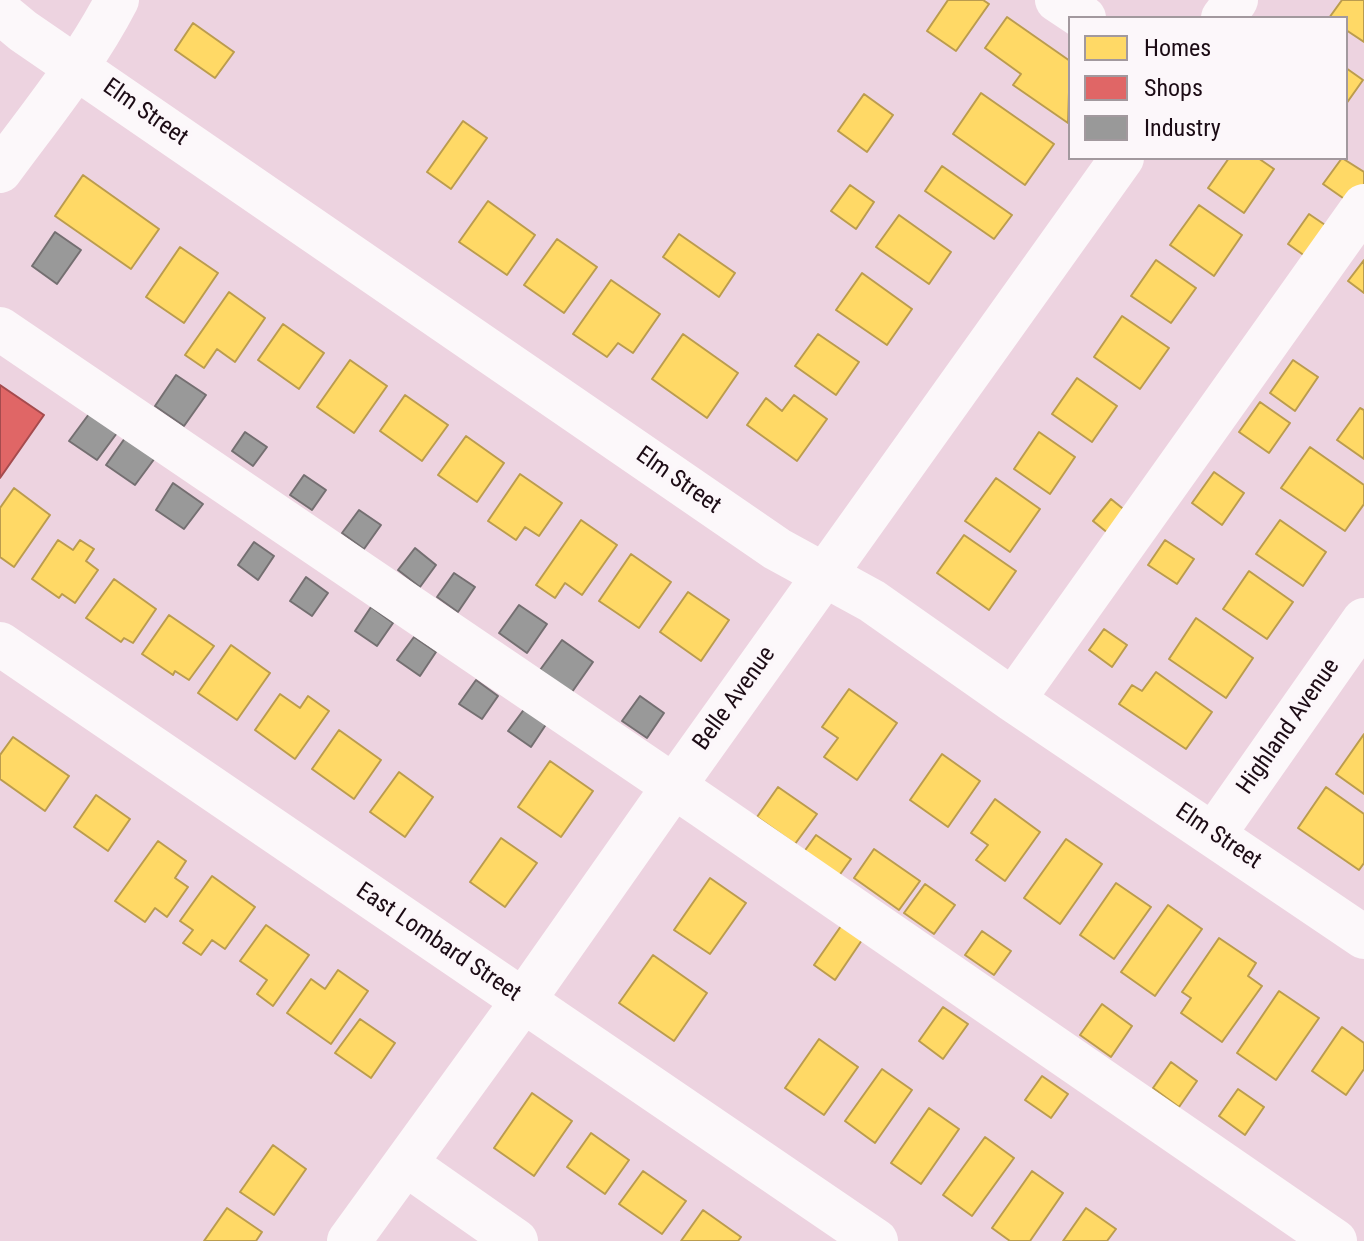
<!DOCTYPE html>
<style>
body{margin:0}
#map{position:relative;width:1364px;height:1241px;overflow:hidden;background:#edd3e0;font-family:"Roboto Condensed",sans-serif}
canvas{display:block}
.legend{position:absolute;left:1068px;top:16px;width:280px;height:144px;box-sizing:border-box;background:#fcf7fa;border:2px solid #a2999e;margin:0;padding:10px 14px;list-style:none;font-size:24px;color:#1c0c15}
.legend li{display:flex;align-items:center;gap:16px;height:40px}
.legend b{width:40px;border:2px solid #a2999e}
</style>
<div id="map">
<canvas width="1364" height="1241"></canvas>
<ul class="legend">
<li><b style="height:22px;background:#ffd966"></b>Homes</li>
<li><b style="height:22px;background:#e06666"></b>Shops</li>
<li><b style="height:22px;background:#999"></b>Industry</li>
</ul>
</div>
<script>
const c = document.querySelector('canvas').getContext('2d');
c.lineJoin = 'round';
function fill(path, color) {
  c.fillStyle = color;
  c.fill(path, 'evenodd');
}
function strokePath(path, color, width, dash) {
  c.strokeStyle = color;
  c.lineWidth = width;
  c.lineCap = dash ? 'butt' : 'round';
  c.setLineDash(dash || []);
  c.stroke(path);
}
function write(font, color, halo, rows, align = 'center') {
  c.font = font + ' "Roboto Condensed",sans-serif';
  c.lineWidth = 8;
  c.setLineDash([]);
  c.textBaseline = 'middle';
  c.strokeStyle = halo;
  c.fillStyle = color;
  for (const [text, x, y, turn = 0] of rows) {
    c.save();
    c.translate(x, y);
    c.rotate((+turn || 0) * Math.PI / 180);
    c.textAlign = isNaN(turn) ? turn : align;
    if (halo) c.strokeText(text, 0, 0);
    c.fillText(text, 0, 0);
    c.restore();
  }
}
const homes = new Path2D(`
 M948,0H983L989,4L956,51L927,31Z
 M1342,0H1364V42L1346,30V18H1329Z
 M1007,17L1070,61L1068,123L1013,85L1021,74L985,48Z
 M193,23L234,52L215,78L175,50Z
 M1346,68L1363,80L1346,104Z
 M981,93L1054,144L1025,185L953,134Z
 M864,94L893,115L867,152L838,131Z
 M463,121L487,138L451,189L427,172Z
 M1229,158H1258L1274,169L1244,213L1208,188Z
 M1342,158L1364,172V190L1353,205L1323,184Z
 M942,166L1012,215L994,239L925,191Z
 M83,175L159,229L131,269L55,216Z
 M850,185L874,202L856,229L831,211Z
 M488,201L535,235L507,275L459,242Z
 M1199,205L1242,235L1214,276L1170,245Z
 M1309,214L1334,231L1312,261L1288,244Z
 M899,215L951,252L929,284L876,247Z
 M679,234L735,273L719,297L663,257Z
 M557,239L597,267L564,313L524,285Z
 M180,247L218,273L184,323L146,297Z
 M1156,260L1196,288L1171,323L1131,296Z
 M1364,260V293L1348,281Z
 M862,273L912,309L887,345L836,310Z
 M611,280L660,314L633,353L618,343L607,357L573,334Z
 M229,292L265,318L235,362L217,349L204,368L185,355Z
 M1122,316L1169,348L1140,389L1094,357Z
 M283,324L324,353L299,389L258,360Z
 M683,334L738,373L707,418L652,379Z
 M818,334L859,362L836,395L795,366Z
 M350,360L387,386L354,433L317,407Z
 M1293,360L1318,377L1295,411L1270,393Z
 M1077,378L1117,406L1092,442L1052,414Z
 M405,395L448,425L422,461L380,431Z
 M794,395L827,419L797,461L747,425L766,398L782,411Z
 M1260,402L1290,423L1269,453L1239,432Z
 M1360,408L1364,410V459L1337,440Z
 M1039,432L1075,457L1050,494L1014,469Z
 M466,436L504,463L477,502L438,475Z
 M1310,447L1364,485V504L1345,531L1281,488Z
 M1214,472L1244,493L1222,525L1192,503Z
 M520,474L562,503L539,536L525,527L516,540L488,521Z
 M996,478L1040,509L1010,552L965,521Z
 M14,488L50,515L14,567L0,557V508Z
 M1111,499L1132,516L1114,538L1093,521Z
 M581,520L617,545L582,595L565,583L555,598L536,585Z
 M1280,520L1326,552L1303,586L1256,554Z
 M964,535L1016,571L989,610L937,573Z
 M58,540L73,550L80,540L94,549L86,561L98,570L75,603L62,594L59,598L32,579Z
 M1165,540L1194,559L1177,584L1148,565Z
 M631,554L671,582L639,628L599,601Z
 M1249,571L1293,602L1267,639L1223,609Z
 M114,579L156,609L133,643L124,638L121,642L86,618Z
 M688,592L729,620L701,661L660,632Z
 M169,615L214,646L189,680L175,671L173,675L142,654Z
 M1196,618L1253,658L1226,698L1169,659Z
 M1104,629L1127,645L1112,667L1089,650Z
 M231,645L270,673L237,720L198,693Z
 M1156,672L1212,712L1186,749L1119,704L1132,685L1142,691Z
 M849,689L897,723L857,780L824,757L838,738L822,727Z
 M280,694L300,708L308,696L329,711L295,759L255,730Z
 M339,730L381,760L354,799L312,769Z
 M1364,734V794L1336,774Z
 M13,737L69,776L45,811L0,779V755Z
 M942,754L980,781L948,827L910,800Z
 M550,761L593,791L561,837L518,807Z
 M399,772L433,797L405,837L370,812Z
 M778,787L817,814L795,844L757,817Z
 M1326,787L1364,814V863L1359,870L1298,828Z
 M96,795L130,819L108,851L74,827Z
 M995,799L1040,832L1005,881L976,860L988,845L971,833Z
 M816,835L851,859L836,880L801,856Z
 M501,838L537,863L505,907L470,882Z
 M1066,839L1102,864L1060,924L1024,898Z
 M158,841L186,861L175,878L188,887L167,917L155,908L145,922L115,901Z
 M874,849L920,881L899,910L854,878Z
 M212,876L255,907L225,949L212,940L201,955L183,943L193,930L180,921Z
 M710,878L746,903L710,954L674,930Z
 M1116,883L1151,907L1114,959L1080,935Z
 M925,884L955,905L934,934L904,913Z
 M1168,905L1202,929L1155,996L1121,972Z
 M266,925L309,955L273,1006L257,994L267,980L240,961Z
 M841,926L862,940L835,980L814,965Z
 M982,931L1011,951L994,975L965,955Z
 M1219,938L1256,963L1248,976L1262,986L1222,1042L1181,1013L1191,998L1182,992Z
 M653,955L707,993L674,1041L619,1003Z
 M338,970L368,991L331,1044L287,1013L311,979L325,989Z
 M1279,991L1319,1018L1276,1080L1237,1053Z
 M1102,1004L1132,1026L1111,1057L1080,1035Z
 M943,1007L968,1024L943,1059L919,1041Z
 M360,1019L395,1043L371,1078L335,1053Z
 M1342,1027L1364,1043V1069L1346,1095L1312,1071Z
 M819,1039L858,1067L824,1115L785,1088Z
 M1171,1062L1197,1081L1179,1107L1153,1088Z
 M882,1069L912,1090L875,1143L845,1121Z
 M1042,1076L1068,1094L1051,1118L1025,1100Z
 M1238,1089L1264,1107L1245,1135L1219,1116Z
 M532,1093L572,1121L534,1176L494,1148Z
 M929,1108L959,1129L921,1184L891,1163Z
 M591,1133L629,1160L605,1194L567,1167Z
 M985,1137L1014,1158L972,1216L943,1195Z
 M273,1145L306,1169L274,1215L240,1192Z
 M643,1171L686,1201L662,1234L619,1204Z
 M1032,1171L1063,1193L1030,1241H1010L992,1228Z
 M227,1208L262,1232L256,1241H204Z
 M1086,1208L1116,1229L1107,1241H1063Z
 M703,1210L741,1237L738,1241H681Z`);
fill(homes, '#ffd966');
strokePath(homes, '#bb9c4e', 2);
const shops = new Path2D(`
 M0,385L44,415L0,478Z`);
fill(shops, '#e06666');
strokePath(shops, '#a54b4e', 2);
const industry = new Path2D(`
 M55,232L81,250L57,284L32,266Z
 M176,375L206,395L184,426L155,406Z
 M89,414L117,433L97,460L69,441Z
 M245,432L267,447L253,466L232,451Z
 M125,438L155,458L135,485L106,465Z
 M304,475L326,490L312,510L290,495Z
 M173,483L203,504L184,529L156,510Z
 M359,510L381,525L364,549L342,533Z
 M254,542L274,556L258,580L238,565Z
 M415,548L436,565L420,587L398,570Z
 M454,573L475,587L458,612L437,597Z
 M306,577L328,593L312,616L290,601Z
 M519,605L547,624L527,653L499,633Z
 M371,607L393,623L377,646L355,631Z
 M414,637L436,652L420,676L397,660Z
 M562,640L593,662L572,692L540,670Z
 M476,680L498,696L482,719L459,704Z
 M640,696L664,713L647,738L622,721Z
 M525,708L547,723L531,747L508,731Z`);
fill(industry, '#999');
strokePath(industry, '#746f71', 2);
strokePath(new Path2D(`
 M1057,0L1084,18
 M0,12L23,31L777,549L872,601L1013,700L1364,937
 M1223,18L1236,0
 M0,171C41,115 85,62 117,0
 M0,329L703,806L1335,1241
 M0,644L876,1241
 M1013,700L1364,206
 M1214,834L1364,620
 M406,1164L516,1241
 M349,1241L523,1001L674,786L1122,158`), '#fcf8fa', 44);
write('24px', '#1c0c15', '#fcf7fa', [
 ["Elm Street",145,113,35],
 ["Elm Street",678,481,35],
 ["Belle Avenue",735,699,-54],
 ["Highland Avenue",1289,727,-55],
 ["Elm Street",1218,837,34],
 ["East Lombard Street",438,943,34]
]);
</script>
